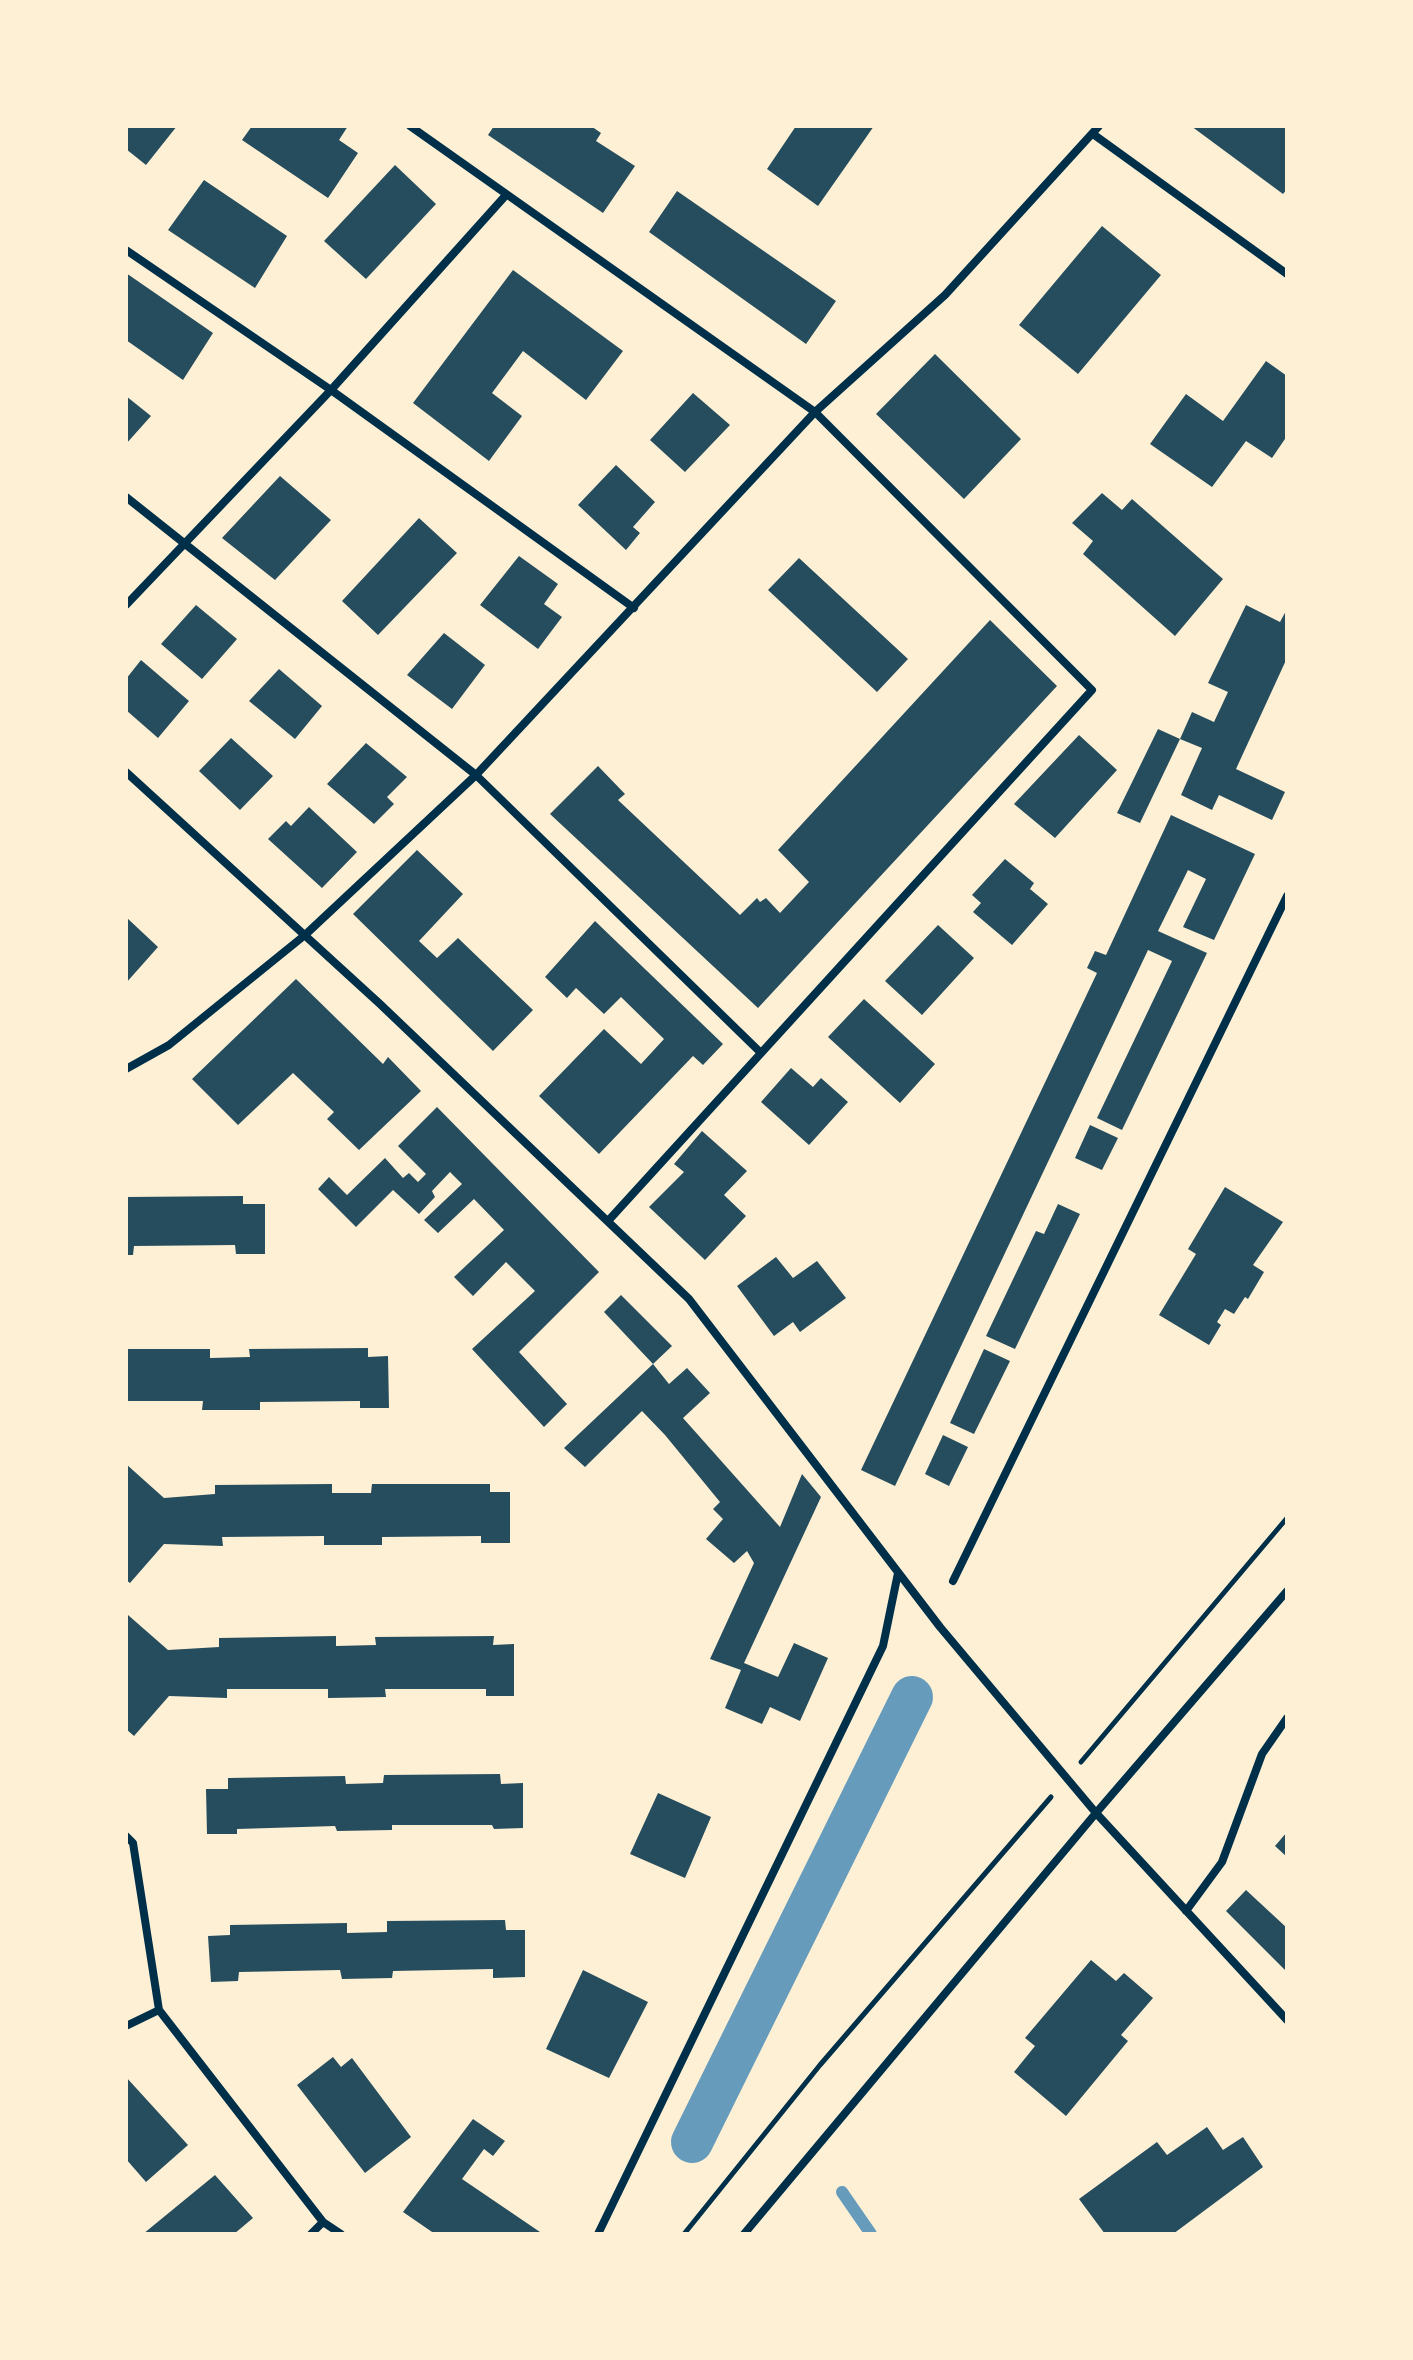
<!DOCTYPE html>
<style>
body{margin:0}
#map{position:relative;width:1413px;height:2360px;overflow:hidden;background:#fdf0d5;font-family:"Noto Serif",serif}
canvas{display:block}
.frame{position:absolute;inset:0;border:128px solid #fdf0d5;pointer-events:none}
</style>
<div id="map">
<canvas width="1413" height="2360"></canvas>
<div class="frame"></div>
</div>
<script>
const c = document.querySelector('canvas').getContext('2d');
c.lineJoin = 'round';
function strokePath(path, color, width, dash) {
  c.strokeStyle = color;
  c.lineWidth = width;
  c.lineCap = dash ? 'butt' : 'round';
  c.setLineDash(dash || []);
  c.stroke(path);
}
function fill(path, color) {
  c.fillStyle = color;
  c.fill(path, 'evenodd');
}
strokePath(new Path2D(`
 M842,2192L871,2234`), '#669bbc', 12);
strokePath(new Path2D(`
 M692,2142L912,1697`), '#669bbc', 42);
fill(new Path2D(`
 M126,126H177L146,165L126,149Z
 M252,126H348L339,140L358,153L328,198L242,140Z
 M494,126H591L601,133L596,141L635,166L603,213L488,135Z
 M796,126H874L818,206L767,169Z
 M1191,126H1287V189L1283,194Z
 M395,165L436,204L366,279L324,241Z
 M204,180L287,236L255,288L168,230Z
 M677,191L836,301L806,344L649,232Z
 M1102,226L1161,275L1078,374L1019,325Z
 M513,270L623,351L586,400L523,351L492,393L522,416L489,461L413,403Z
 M126,273L213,333L183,380L126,340Z
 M935,354L1021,439L964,499L876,414Z
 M1266,361L1287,376V436L1272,458L1246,441L1212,487L1150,444L1186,394L1223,421Z
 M693,393L730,425L685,472L650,440Z
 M126,396L151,416L126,444Z
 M616,465L655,502L633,527L640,533L626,550L578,505Z
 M280,476L331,520L275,580L222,538Z
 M1102,493L1122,510L1132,499L1223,579L1175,636L1083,554L1093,541L1072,523Z
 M419,518L457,553L378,635L342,601Z
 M519,556L558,584L544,604L562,617L538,649L480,605Z
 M799,558L908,659L877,692L768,590Z
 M196,605L237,639L202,679L161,644Z
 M1246,605L1280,622L1287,609V658L1236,769L1285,792L1272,820L1219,795L1212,810L1181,795L1202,748L1180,739L1192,712L1214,722L1228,692L1208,683Z
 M990,620L1057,686L758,1008L550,814L598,766L625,794L618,800L740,915L757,898L760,902L766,898L780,913L809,882L778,850Z
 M444,633L485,665L452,709L407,675Z
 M141,660L189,701L158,738L126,710V679Z
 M279,669L322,706L295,739L249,701Z
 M1158,729L1180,739L1140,823L1117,813Z
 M1079,735L1117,770L1055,838L1014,804Z
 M231,738L273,776L240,810L199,771Z
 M366,743L407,777L387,797L394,804L374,824L327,784Z
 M309,807L357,852L322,888L268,839L286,821L291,826Z
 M1171,815L1255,854L1214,940L1183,927L1206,879L1188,870L1158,931L1207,953L1122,1130L1097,1118L1172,961L1148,950L895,1486L861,1470L1097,973L1087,968L1095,951L1106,955Z
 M417,850L463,894L419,941L437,958L458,938L533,1010L493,1051L353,914Z
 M1005,859L1034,883L1030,889L1048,904L1012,945L973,912L981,903L972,895Z
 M126,917L158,947L126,983Z
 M595,921L723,1044L703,1065L693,1056L599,1154L539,1096L604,1029L641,1064L664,1039L621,997L604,1014L576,988L567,998L545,977Z
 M938,925L974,958L922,1015L885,981Z
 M296,979L383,1064L388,1057L421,1091L359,1150L327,1119L334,1112L293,1073L238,1125L192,1079Z
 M864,999L935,1064L900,1103L828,1037Z
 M791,1068L813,1087L821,1078L848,1102L809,1145L761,1102Z
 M437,1107L599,1272L519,1352L567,1404L544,1427L472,1349L535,1291L506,1262L473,1296L454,1277L504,1230L474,1199L438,1233L424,1220L462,1184L450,1172L432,1191L435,1197L419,1214L393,1190L356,1227L318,1189L329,1177L347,1195L385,1158L403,1178L409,1173L418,1182L426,1174L398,1146Z
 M1090,1125L1118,1138L1102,1170L1075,1158Z
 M702,1131L747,1171L724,1195L746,1216L705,1260L649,1207L684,1172L674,1164Z
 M1225,1187L1283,1222L1253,1265L1264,1272L1248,1299L1245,1297L1234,1314L1225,1309L1217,1322L1221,1325L1209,1345L1159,1315L1196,1254L1188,1249Z
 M243,1196V1204H265V1254H236L235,1245L134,1246L133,1255H126L127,1197Z
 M1058,1204L1080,1214L1015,1349L986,1336L1036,1231L1044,1234Z
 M776,1257L793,1278L817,1261L846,1298L800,1332L793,1322L774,1336L737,1286Z
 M621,1295L672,1346L653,1364L669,1384L687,1368L710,1393L683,1418L780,1527L802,1474L821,1497L744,1663L778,1677L794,1643L828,1658L800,1721L770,1707L762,1724L725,1708L741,1670L710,1659L754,1563L747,1551L734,1563L706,1539L723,1519L713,1509L720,1502L665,1435L642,1411L585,1467L564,1448L653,1364L604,1312Z
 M368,1348V1357L388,1356L389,1408H360V1401L260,1402V1410H202L203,1401H126V1349H210V1358L250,1357L249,1349Z
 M984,1349L1010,1361L974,1434L950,1423Z
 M943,1435L968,1447L949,1486L925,1474Z
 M126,1464L164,1498L215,1494V1485L332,1484V1493H371L372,1484H490V1492H510V1543H481V1536L382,1537V1545H324V1536L222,1537L223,1546L164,1544L130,1583L126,1580Z
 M128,1615L168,1650L219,1647V1638L336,1636V1646L376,1645L375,1637L494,1636L493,1645L514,1644V1696H486V1689H385L386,1697L328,1698V1689H227V1698L169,1696L134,1736L126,1729Z
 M500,1774L501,1784L523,1783V1828L494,1829L492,1825H392V1830L337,1831L335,1826L237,1829V1834H207L206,1789H228V1778L345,1776L346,1784L383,1783L384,1775Z
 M658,1793L711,1817L685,1878L630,1854Z
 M1287,1832V1857L1275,1846Z
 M1246,1890L1287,1928V1972L1226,1911Z
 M505,1920L506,1930H525V1977L493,1978V1969L393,1971L392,1978L342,1979L340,1970L239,1972L238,1981L211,1982L208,1936L230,1935V1925L347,1923V1933L387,1932V1921Z
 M1091,1960L1116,1981L1124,1973L1153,1998L1121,2035L1128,2041L1066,2116L1014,2072L1035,2046L1025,2038Z
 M583,1970L648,2002L609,2078L546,2049Z
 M333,2057L341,2067L352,2058L411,2137L365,2173L297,2085Z
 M126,2077L188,2145L146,2182L126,2159Z
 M473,2119L505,2141L493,2156L484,2149L462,2179L540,2232L539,2234H435L403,2212Z
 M1207,2127L1223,2150L1243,2137L1263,2167L1173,2234H1105L1079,2199L1157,2142L1167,2155Z
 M215,2175L253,2218L234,2234H143Z`), '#264d5e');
strokePath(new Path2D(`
 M1081,1762L1287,1518
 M684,2234L820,2065L1051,1797`), '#003049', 5);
strokePath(new Path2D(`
 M410,126L815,412L1092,690L608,1221
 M1093,134L1287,274
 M126,250L331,390L634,608
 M126,497L476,775L761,1053
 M126,605L331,390L506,195
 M126,772L380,1004L689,1299L940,1627L1096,1813L1287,2020
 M126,1069L169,1045L305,935L476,775L815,412L945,295L1099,126
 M953,1581L1287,896
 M126,1836L133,1843L159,2010L323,2222L341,2234
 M1186,1911L1222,1862L1262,1754L1287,1718
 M126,2026L159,2010
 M311,2234L323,2222
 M598,2234L883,1646L898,1573
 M744,2234L1096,1813L1287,1591`), '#003049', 8);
</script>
